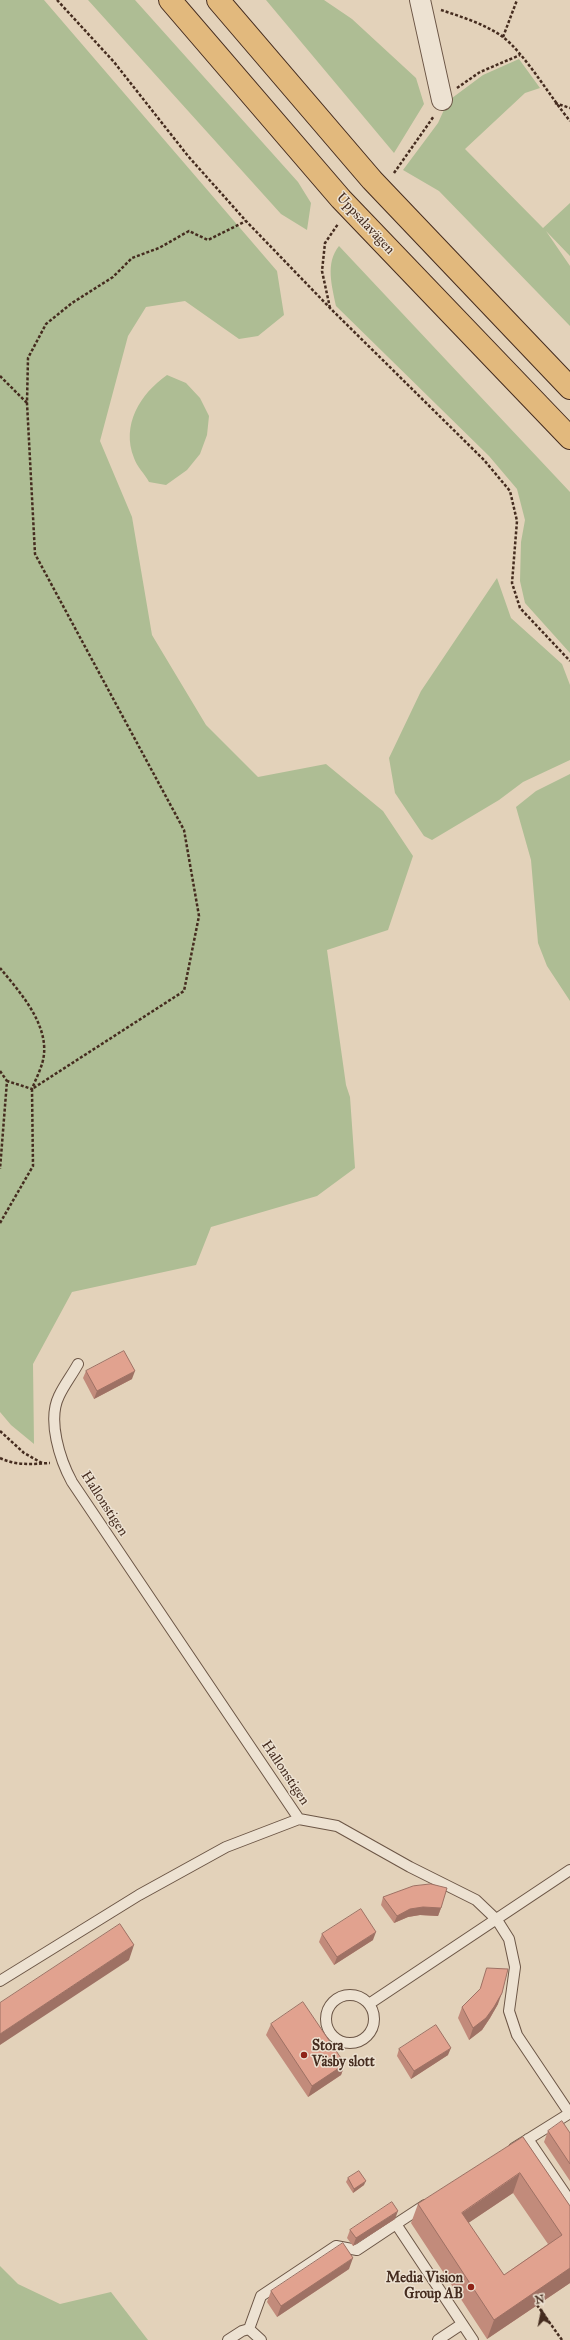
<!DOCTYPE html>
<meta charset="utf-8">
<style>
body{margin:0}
#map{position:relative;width:570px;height:2340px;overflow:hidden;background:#e3d2ba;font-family:"IM FELL Great Primer",serif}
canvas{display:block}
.north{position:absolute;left:522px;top:2292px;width:40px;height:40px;-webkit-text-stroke:3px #ede2d2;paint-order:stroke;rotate:350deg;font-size:11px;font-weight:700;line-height:16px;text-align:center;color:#452c1f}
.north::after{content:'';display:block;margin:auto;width:14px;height:18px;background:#452c1f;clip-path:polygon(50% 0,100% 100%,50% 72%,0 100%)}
</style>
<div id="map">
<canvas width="570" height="2340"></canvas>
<div class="north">N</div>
</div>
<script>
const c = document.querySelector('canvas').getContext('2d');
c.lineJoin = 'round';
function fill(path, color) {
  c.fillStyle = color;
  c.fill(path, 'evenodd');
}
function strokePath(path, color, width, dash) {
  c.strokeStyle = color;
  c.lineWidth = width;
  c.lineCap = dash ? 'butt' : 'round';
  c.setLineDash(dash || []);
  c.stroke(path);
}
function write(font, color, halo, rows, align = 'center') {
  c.font = font + ' "IM FELL Great Primer",serif';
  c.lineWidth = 3;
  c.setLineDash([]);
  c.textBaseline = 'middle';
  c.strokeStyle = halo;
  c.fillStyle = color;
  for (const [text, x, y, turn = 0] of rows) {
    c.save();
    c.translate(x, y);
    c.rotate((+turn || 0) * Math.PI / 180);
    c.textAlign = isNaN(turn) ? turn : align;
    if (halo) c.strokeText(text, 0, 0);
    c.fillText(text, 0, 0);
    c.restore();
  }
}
fill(new Path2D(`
 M0,0H44L277,271L284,315L258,336L239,339L185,301L146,307L128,336L100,441L132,517L152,635L206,725L258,777L326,764L383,811L413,856L388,930L327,950L346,1085L350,1097L355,1168L317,1196L211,1227L196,1265L72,1292L33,1364L34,1444L11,1425L0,1412Z
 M88,0H135L298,182L311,203L307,230L281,214Z
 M266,0H324L352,19L416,78L424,104L394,153Z
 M519,59L540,88L525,93L465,149L543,228L570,203V256L546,231L570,266V326L439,191L403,170L438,123L448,101L483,75Z
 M339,246L570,492V653L525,603L520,581L521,542L525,520L517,489L489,456L336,306C332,286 325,263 339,246Z
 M167,375L186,383L200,398L209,416L207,435L200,454L187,470L166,485L149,482C145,474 137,467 134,458C121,425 140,394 167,375Z
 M497,578L511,618L562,664L570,685V760L523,782L499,800L432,840L424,836L395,793L389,758L421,691Z
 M570,774V1001L547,966L538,943L531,860L516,807L536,791Z
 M0,2266L18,2284L60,2304L111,2292L148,2340H0Z`), '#aebd94');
const lane = new Path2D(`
 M78,1364C72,1375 64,1385 59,1396C47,1420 60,1460 72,1482L299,1819L337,1826L410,1867L476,1900L497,1920L509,1939L515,1967L509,2011L517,2035L570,2114
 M0,1981L139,1895L226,1847L299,1819
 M326 2019a24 24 0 1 1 48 0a24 24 0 1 1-48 0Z
 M369,2004L570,1870
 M528,2139L570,2201
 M514,2148L570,2113
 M425,2205L396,2224L473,2340
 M249,2329L261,2296L336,2246L357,2250L396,2224
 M228,2340L242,2331L249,2329L261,2340
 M438,2340L462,2324`);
const street = new Path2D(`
 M420,0L442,100`);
const highway = new Path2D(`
 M170,0L341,199L570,438
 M218,0L372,180L570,388`);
strokePath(lane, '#6c5646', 12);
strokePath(street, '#6c5646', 22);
strokePath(highway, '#452c1f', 24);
strokePath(new Path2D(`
 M57,0L114,62L188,156L246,221L330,308L484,460L510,491L517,521L512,583L520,608L570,661
 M441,10C462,17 485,24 503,37C525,54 551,98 570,121
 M503,37L517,0
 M457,88L480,72L520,55
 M555,103L570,108
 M394,173L434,116
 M330,308L322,271L325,243L338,224
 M0,376L27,403
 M0,968C19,991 47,1022 44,1054C43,1066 36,1078 32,1089L7,1081
 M0,1071L7,1081L0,1169
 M0,1223L33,1166L32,1089L184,991L199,916L184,830L35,554L27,403L28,358L46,324L72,303L113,277L132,258L159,248L189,231L208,240L246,221
 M0,1431L24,1453L42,1463
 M0,1458C17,1466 32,1464 50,1463
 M537,2305L562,2340`), '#452c1f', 2.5, [3, 2]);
strokePath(lane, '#ede2d2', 10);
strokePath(street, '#ede2d2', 20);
strokePath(highway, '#e2b97d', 22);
fill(new Path2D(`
 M86,1371L132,1379L94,1399L83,1378Z
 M383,1897L441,1908L438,1916L420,1915L408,1917L394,1923L381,1905Z
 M322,1934L373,1940L334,1965L319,1942Z
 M487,1968L498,2004L490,2018L482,2030L469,2040L458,2018L462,2007L480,1990Z
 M271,2024L345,2064L341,2075L308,2097L266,2035Z
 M399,2049L448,2055L411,2079L397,2056Z
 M548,2131L570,2133V2181L544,2142Z
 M523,2137L570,2206V2283L487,2339L411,2223L418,2204ZM513,2193L548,2244L504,2275L468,2223Z
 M348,2178L364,2185L353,2193L346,2182Z
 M395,2219L353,2246L347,2238L350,2230Z
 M349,2269L277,2317L267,2302L271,2291Z`), '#c28b7b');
fill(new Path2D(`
 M135,1371L132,1379L94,1399L97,1391Z
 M423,1907L441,1908L438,1916L420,1915L408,1917L394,1923L397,1916L410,1909Z
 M376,1932L373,1940L334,1965L337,1957Z
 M134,1945L129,1960L0,2045V2034Z
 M502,1993L498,2004L490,2018L482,2030L469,2040L473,2028Z
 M451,2048L448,2055L411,2079L414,2071Z
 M345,2064L341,2075L308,2097L312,2086Z
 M520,2173L513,2193L455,2232L462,2213Z
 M366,2181L364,2185L353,2193L354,2189Z
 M398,2211L395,2219L353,2246L356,2238Z
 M353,2258L349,2269L277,2317L281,2306Z
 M570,2268V2283L487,2339L494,2320Z`), '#9e7164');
const building = new Path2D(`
 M124,1351L135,1371L97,1391L86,1371Z
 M431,1884L447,1888L441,1908L423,1907L410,1909L397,1916L383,1897L413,1886Z
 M361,1909L376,1932L337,1957L322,1934Z
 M120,1924L134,1945L0,2034V2003Z
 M487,1968L508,1969L502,1993L494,2007L486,2018L473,2028L462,2007L480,1989Z
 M303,2002L345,2064L312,2086L271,2024Z
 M436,2025L451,2048L414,2071L399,2049Z
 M562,2121L570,2133V2164L548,2131Z
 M523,2137L570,2206V2268L494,2320L418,2204ZM520,2173L562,2235L504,2275L462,2213Z
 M359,2171L366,2181L354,2189L348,2178Z
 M392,2202L398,2211L356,2238L350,2230Z
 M343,2243L353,2258L281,2306L271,2291Z`);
fill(building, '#e1a28f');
strokePath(building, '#9e7164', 1);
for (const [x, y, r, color] of [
 [304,2055,4,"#8f2418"],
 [471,2287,4,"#8f2418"]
]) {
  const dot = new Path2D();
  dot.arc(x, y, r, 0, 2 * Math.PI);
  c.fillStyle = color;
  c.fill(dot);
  strokePath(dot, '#ede2d2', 1.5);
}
write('14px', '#452c1f', '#ede2d2', [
 ["Uppsalavägen",365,224,47],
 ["Hallonstigen",104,1504,57],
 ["Hallonstigen",285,1773,56]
]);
write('bold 14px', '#452c1f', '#ede2d2', [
 ["Stora",312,2047],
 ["Väsby slott",312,2063],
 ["Media Vision",463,2279,"right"],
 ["Group AB",463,2295,"right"]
], 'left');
</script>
